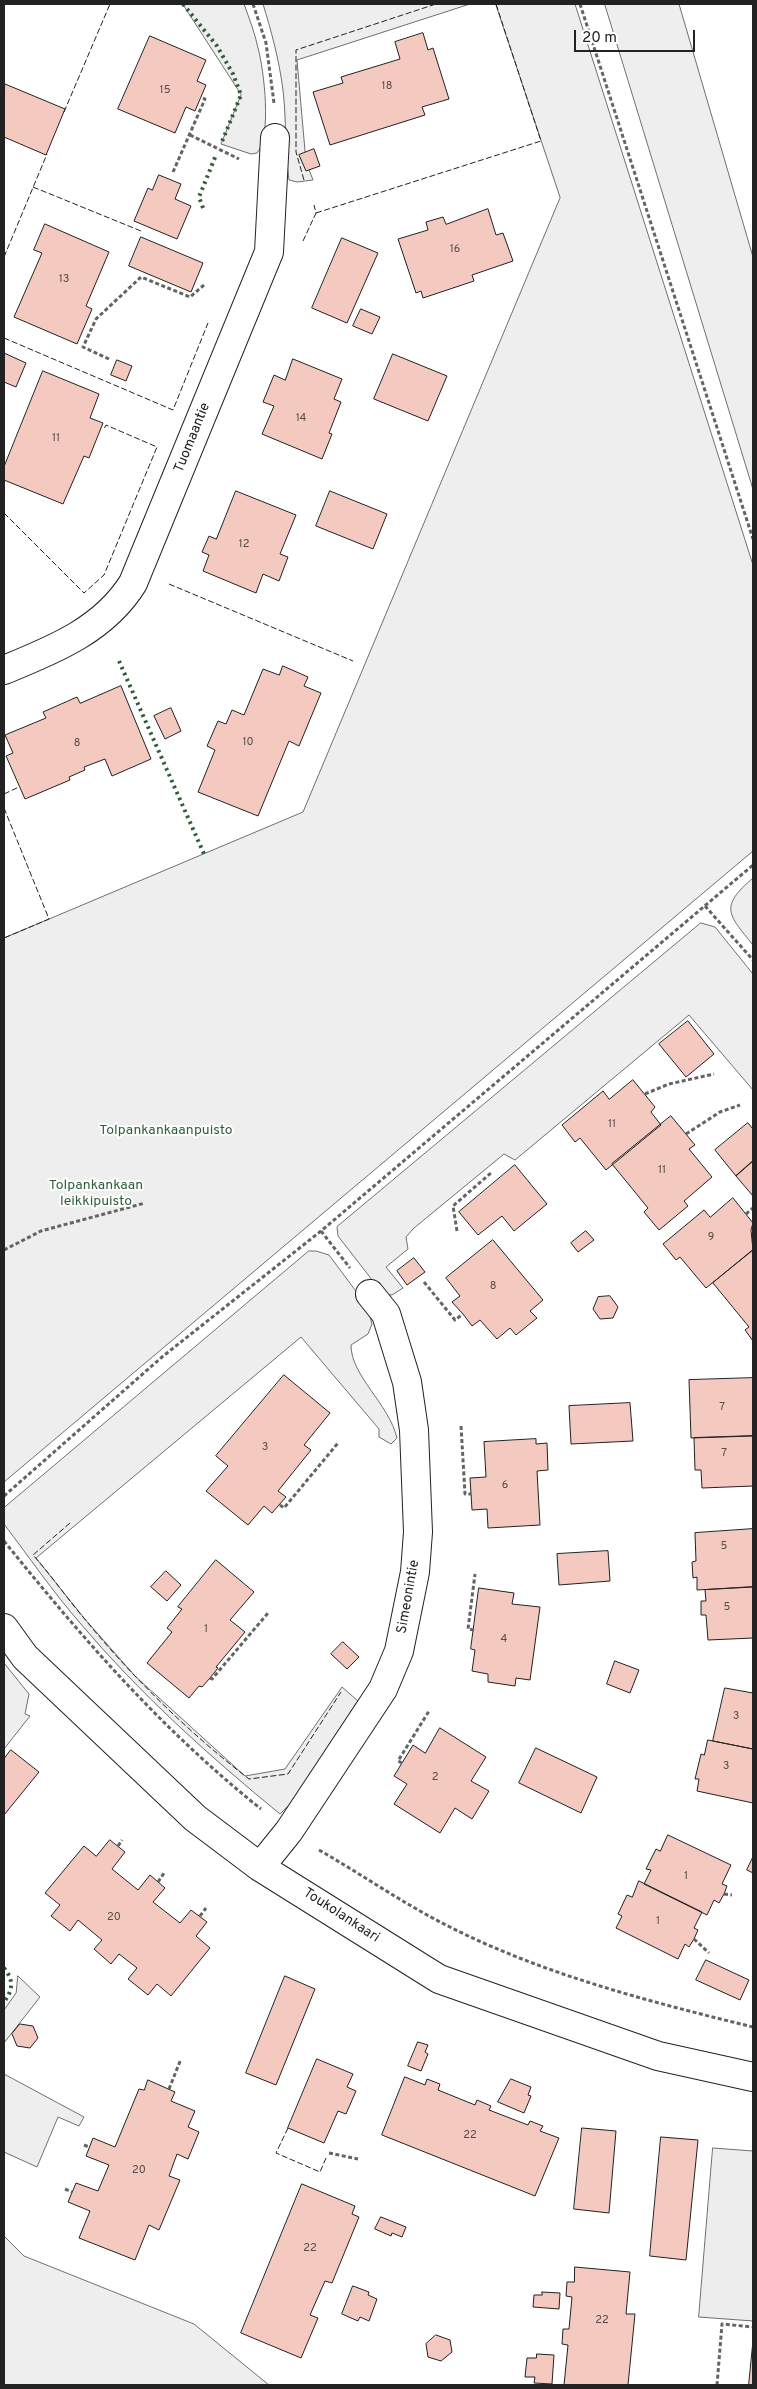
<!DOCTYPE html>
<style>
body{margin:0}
#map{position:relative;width:757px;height:2389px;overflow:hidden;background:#fff;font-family:Overpass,sans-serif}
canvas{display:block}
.frame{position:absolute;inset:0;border:5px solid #222;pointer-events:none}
.scale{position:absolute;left:574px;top:30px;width:121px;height:22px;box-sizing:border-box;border:2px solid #222;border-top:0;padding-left:6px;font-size:15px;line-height:18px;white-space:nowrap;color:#222;-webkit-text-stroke:4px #fff;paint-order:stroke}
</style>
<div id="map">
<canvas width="757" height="2389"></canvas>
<div class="frame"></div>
<div class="scale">20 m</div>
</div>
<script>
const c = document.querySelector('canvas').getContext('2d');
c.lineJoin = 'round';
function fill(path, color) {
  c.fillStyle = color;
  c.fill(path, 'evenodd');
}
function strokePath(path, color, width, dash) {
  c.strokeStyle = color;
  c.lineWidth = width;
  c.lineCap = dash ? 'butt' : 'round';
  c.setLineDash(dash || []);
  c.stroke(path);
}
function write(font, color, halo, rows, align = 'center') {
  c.font = font + ' Overpass,sans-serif';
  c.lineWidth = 4;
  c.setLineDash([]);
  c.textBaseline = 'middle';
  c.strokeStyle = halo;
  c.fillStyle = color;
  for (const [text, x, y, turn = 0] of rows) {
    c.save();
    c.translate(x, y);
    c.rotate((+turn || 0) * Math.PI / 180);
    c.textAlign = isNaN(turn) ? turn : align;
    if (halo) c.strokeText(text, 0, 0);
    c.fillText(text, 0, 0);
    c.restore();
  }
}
const green = new Path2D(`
 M183,4H244C249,18 255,33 258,48C264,70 272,136 257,153L251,154L221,144L241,95Z
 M263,4H470L297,60L306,162L313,180L297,182L289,180C284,147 287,115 282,83C278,56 271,30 263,4Z
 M496,4H575L753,565V851L4,1482V938L303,812L560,198Z
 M605,4H679L753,257V489Z
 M753,878V945C728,914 719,907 753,878Z
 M701,923L715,927L753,974V1090L689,1015L515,1160L504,1154L414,1228L406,1237L408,1249L386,1267L403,1288L392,1295L383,1294L338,1236L337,1227Z
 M309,1251H316L329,1255L367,1306L372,1324L368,1334L351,1345C351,1376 389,1404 397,1438L391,1444L379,1437V1429L301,1337L36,1558L84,1618L135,1676L245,1776L285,1769L342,1687L358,1701L291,1803L280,1814C209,1756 139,1693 80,1623C53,1592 29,1557 4,1524V1508Z
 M4,1663L29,1694L25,1714L30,1716L4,1749Z
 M18,1976L40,1997L4,2043V2010L16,1993Z
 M4,2074L84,2117L79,2126L58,2117L37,2167L4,2152Z
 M4,2236L24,2256L194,2324L269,2385H4Z`);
fill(green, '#eee');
strokePath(green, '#6f6f6f', 1);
const parking = new Path2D(`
 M713,2148L753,2151V2321L699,2317Z`);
fill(parking, '#ededed');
strokePath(parking, '#6f6f6f', 1);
const building = new Path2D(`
 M423,33L428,50L433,48L449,99L422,107L425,115L330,145L313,92L343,83L341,77L400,59L395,42Z
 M150,36L206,60L197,81L206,85L195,111L186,107L175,133L118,109Z
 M5,84L65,109L46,155L4,137Z
 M314,149L320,166L306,171L299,155Z
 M159,175L181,184L175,199L191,206L177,239L134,221L148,188L152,190Z
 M488,209L496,235L503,233L513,261L472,275L474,281L423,298L421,291L416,293L398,239L428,230L426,222L443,217L446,224Z
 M45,224L109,252L86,306L92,309L77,344L14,317L42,253L34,250Z
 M141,237L203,263L191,292L129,266Z
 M342,238L378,253L347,323L312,308Z
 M361,309L380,317L372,334L353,326Z
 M4,353L26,363L16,387L4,382Z
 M393,354L447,376L428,421L374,399Z
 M293,359L342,379L334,399L341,402L329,433L332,434L322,459L262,434L274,406L263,402L274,375L285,380Z
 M117,360L132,366L126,381L111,375Z
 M43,371L99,394L90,418L103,423L89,458L84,456L63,504L4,480V467Z
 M236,491L296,515L280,554L288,557L279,581L263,574L256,593L203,571L209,555L202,552L209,536L216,539Z
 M330,491L387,514L373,549L316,526Z
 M283,666L308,677L304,686L321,693L299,746L289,741L258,816L198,792L215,750L207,746L218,721L226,724L232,710L244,715L263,669L279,675Z
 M121,686L151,759L112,776L105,759L84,767L85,770L69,777L70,780L25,799L6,756L13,753L5,735L46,718L43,712L77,697L80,703Z
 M171,708L181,731L165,739L154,716Z
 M688,1021L714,1054L686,1077L659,1044Z
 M633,1080L655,1107L651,1112L661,1125L606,1170L580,1138L575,1142L562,1125L603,1091L609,1099Z
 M671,1116L695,1145L689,1149L712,1177L684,1201L688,1206L659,1230L644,1212L648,1208L612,1164Z
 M748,1123L753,1129V1161L736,1176L715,1150Z
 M753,1161V1196L736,1176Z
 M515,1165L547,1204L514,1231L502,1216L478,1235L459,1212Z
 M733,1198L753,1223L751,1230L753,1250L706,1288L680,1257L676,1260L663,1244L704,1210L710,1217Z
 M586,1231L594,1240L578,1252L571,1243Z
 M493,1240L543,1300L530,1311L537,1318L516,1335L510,1328L497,1339L480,1320L472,1326L463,1314L452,1302L460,1296L446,1278Z
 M753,1250V1341L745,1330L749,1327L713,1283Z
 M414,1258L425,1272L407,1285L397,1271Z
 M610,1296L618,1307L613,1318L600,1319L593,1309L598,1297Z
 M284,1375L330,1413L304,1445L311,1450L278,1491L286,1497L272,1513L264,1506L248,1525L206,1491L228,1466L216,1456Z
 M753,1378V1436L691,1438L689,1380Z
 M630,1403L633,1441L571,1444L569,1406Z
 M753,1436V1486L702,1488L701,1470H695L694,1438Z
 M536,1439V1444L547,1443L548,1470L537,1471L540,1525L488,1528L487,1509L472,1510L470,1478L486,1477L484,1442Z
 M753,1529V1587L697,1590V1577L693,1578L692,1562L696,1561L695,1533Z
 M608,1551L610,1581L559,1585L557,1554Z
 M216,1560L254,1592L230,1620L245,1632L216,1667L218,1668L210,1678L202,1687L199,1686L189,1698L147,1663L172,1632L167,1628L182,1609L178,1607Z
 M166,1571L181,1585L167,1601L151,1587Z
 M753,1587V1638L708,1640L706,1615H701V1601H706L705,1590Z
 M479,1588L514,1593L512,1604L540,1607L530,1680L516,1678L515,1686L488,1682V1674L472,1671L475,1650L471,1649Z
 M343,1642L359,1657L347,1669L331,1654Z
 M615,1661L639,1670L630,1693L607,1684Z
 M725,1688L753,1693V1749L713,1741Z
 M440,1728L486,1757L471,1781L489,1791L472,1819L455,1808L440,1833L394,1804L407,1784L394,1776L413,1745L425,1753Z
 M708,1740L753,1749V1803L697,1791L699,1779H695L701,1754L704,1755Z
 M536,1748L597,1777L581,1813L519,1783Z
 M11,1750L39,1772L4,1815V1759Z
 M668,1835L731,1865L722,1884L727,1886L724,1894L719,1903L714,1900L707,1915L644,1884L651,1870L646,1869L656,1849L660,1851Z
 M110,1840L125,1852L112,1869L138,1890L150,1875L165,1888L153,1902L180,1923L191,1910L207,1922L196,1936L210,1948L171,1996L157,1984L148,1995L128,1979L137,1968L119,1954L111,1964L94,1949L102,1940L78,1920L70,1931L51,1916L60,1905L45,1893L84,1846L96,1856Z
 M753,1857V1873L747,1870Z
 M639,1881L702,1912L694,1928L698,1930L694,1939L689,1947L685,1944L678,1959L616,1928L622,1916L618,1914L627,1895L632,1897Z
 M706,1960L749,1980L740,2000L696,1980Z
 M285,1976L315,1989L276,2085L246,2073Z
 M20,2024L33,2026L38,2038L30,2048L17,2046L12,2034Z
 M418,2042L428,2045L425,2052L428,2054L421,2071L408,2066Z
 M317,2059L353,2074L347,2087L356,2091L346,2114L338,2111L324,2143L288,2128Z
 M405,2077L425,2085L427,2079L440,2084L438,2090L475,2105L477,2100L491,2106L489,2110L528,2125L530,2121L543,2126L540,2131L559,2138L535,2196L382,2135Z
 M511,2079L531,2087L528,2095L531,2096L524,2113L498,2102Z
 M148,2080L175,2092L171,2101L195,2111L188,2127L199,2132L188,2159L177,2154L169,2176L180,2180L159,2230L149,2225L135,2260L79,2238L90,2211L68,2202L76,2183L98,2191L109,2165L86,2156L93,2138L115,2147L139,2089L144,2090Z
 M582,2128L616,2131L609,2213L574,2209Z
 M661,2137L698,2140L686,2260L650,2256Z
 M302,2184L355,2206L352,2214L359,2217L332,2283L325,2281L310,2315L318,2318L301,2358L241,2333Z
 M381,2217L406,2227L402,2237L392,2233L391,2236L375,2229Z
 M575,2267L630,2272L626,2314H635L628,2385H564L568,2345L562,2344L563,2329H569L572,2297L566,2296L567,2282H574Z
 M353,2286L369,2292L368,2295L377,2299L369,2321L360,2317L358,2321L342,2314Z
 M542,2292L560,2293L559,2309L533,2307L534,2295H542Z
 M436,2335L450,2340L452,2352L441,2361L428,2357L426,2344Z
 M753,2341V2385H749Z
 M537,2354L554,2355L552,2384L534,2383L535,2377H525L527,2358H536Z`);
fill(building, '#f3c9c0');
strokePath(building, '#222', 1);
const street = new Path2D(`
 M4,670C53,650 104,630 133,583L269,252L275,138
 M4,1628L25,1657L195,1818L260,1867L439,1979L658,2056L753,2077
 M260,1867L289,1831L383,1689L399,1651L415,1572L418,1532L414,1430L407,1382L386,1314L370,1294`);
strokePath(street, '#222', 30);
strokePath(new Path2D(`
 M253,4L266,43L274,103
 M580,4L753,539
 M190,135L239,159
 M173,172L205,99L201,97
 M109,359L83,347L96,319L141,277L190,297L204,285
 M705,906L753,960
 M645,1094L669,1084L714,1074
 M686,1134L720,1112L740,1105
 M746,1214L753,1208
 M321,1231L350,1268
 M457,1231L453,1206L492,1172
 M4,1250L41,1231L145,1203
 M424,1282L455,1320L463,1314
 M461,1426L465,1494H471
 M4,1496L162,1357L321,1231L753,865
 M280,1505L284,1508L338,1443
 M4,1541C84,1640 161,1729 261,1809
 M474,1630L468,1629L475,1574
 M210,1678L212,1679L268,1613
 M402,1763L398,1761L429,1711
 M118,1846L122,1840
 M319,1850C361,1874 401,1902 444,1924C541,1974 647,2001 753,2027
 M158,1882L164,1873
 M724,1894L732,1895
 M200,1916L206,1908
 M694,1939L709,1953
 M169,2089L181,2059
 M84,2145L89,2147
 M329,2153L358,2159
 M65,2189L72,2192
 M717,2385L722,2324L753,2327`), '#646464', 3, [4, 2.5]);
strokePath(street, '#fff', 28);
strokePath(new Path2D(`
 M183,4L217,46L233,74L241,95L221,144
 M203,208L199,197L216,155
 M119,661L204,854
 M4,1968C14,1980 13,1990 4,2002`), '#2f5e38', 4, [2.5, 4]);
strokePath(new Path2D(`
 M64,112L110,4
 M304,180L296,152V50L436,4
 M33,187L141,231
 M316,213L541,141L496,4
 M303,241L316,213L314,205
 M4,257L47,154
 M4,338L173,410L208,323
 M4,513L84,593L104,575L157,447L106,425L104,429
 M169,584L353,661
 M4,794L19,787
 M4,808L49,919L4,938
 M70,1523L33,1555C51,1575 66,1597 83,1617C131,1676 188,1732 249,1779L288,1774L341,1692
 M288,2128L276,2153L320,2172L326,2158`), '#222', 1, [6, 2.5]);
write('11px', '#564c4a', null, [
 ["18",387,87],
 ["15",165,91],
 ["16",455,250],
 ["13",64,280],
 ["14",301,419],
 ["11",56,439],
 ["12",244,545],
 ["10",248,743],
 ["8",77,744],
 ["11",612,1125],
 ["11",662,1171],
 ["9",711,1238],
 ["8",493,1287],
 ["7",722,1408],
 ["3",265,1448],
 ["7",724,1454],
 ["6",505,1486],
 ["5",724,1547],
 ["5",727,1608],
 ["1",206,1630],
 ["4",504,1640],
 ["3",736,1717],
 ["3",726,1767],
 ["2",435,1778],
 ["1",686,1877],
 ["20",114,1918],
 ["1",658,1922],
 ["22",470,2136],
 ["20",139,2171],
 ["22",310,2249],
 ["22",602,2321]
]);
write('14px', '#222', '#fff', [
 ["Tuomaantie",193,438,-68],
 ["Simeonintie",409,1597,-80],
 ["Toukolankaari",341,1916,33]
]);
write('14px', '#2f5e38', '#fff', [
 ["Tolpankankaanpuisto",166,1131],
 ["Tolpankankaan",96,1186],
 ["leikkipuisto",96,1202]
]);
</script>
